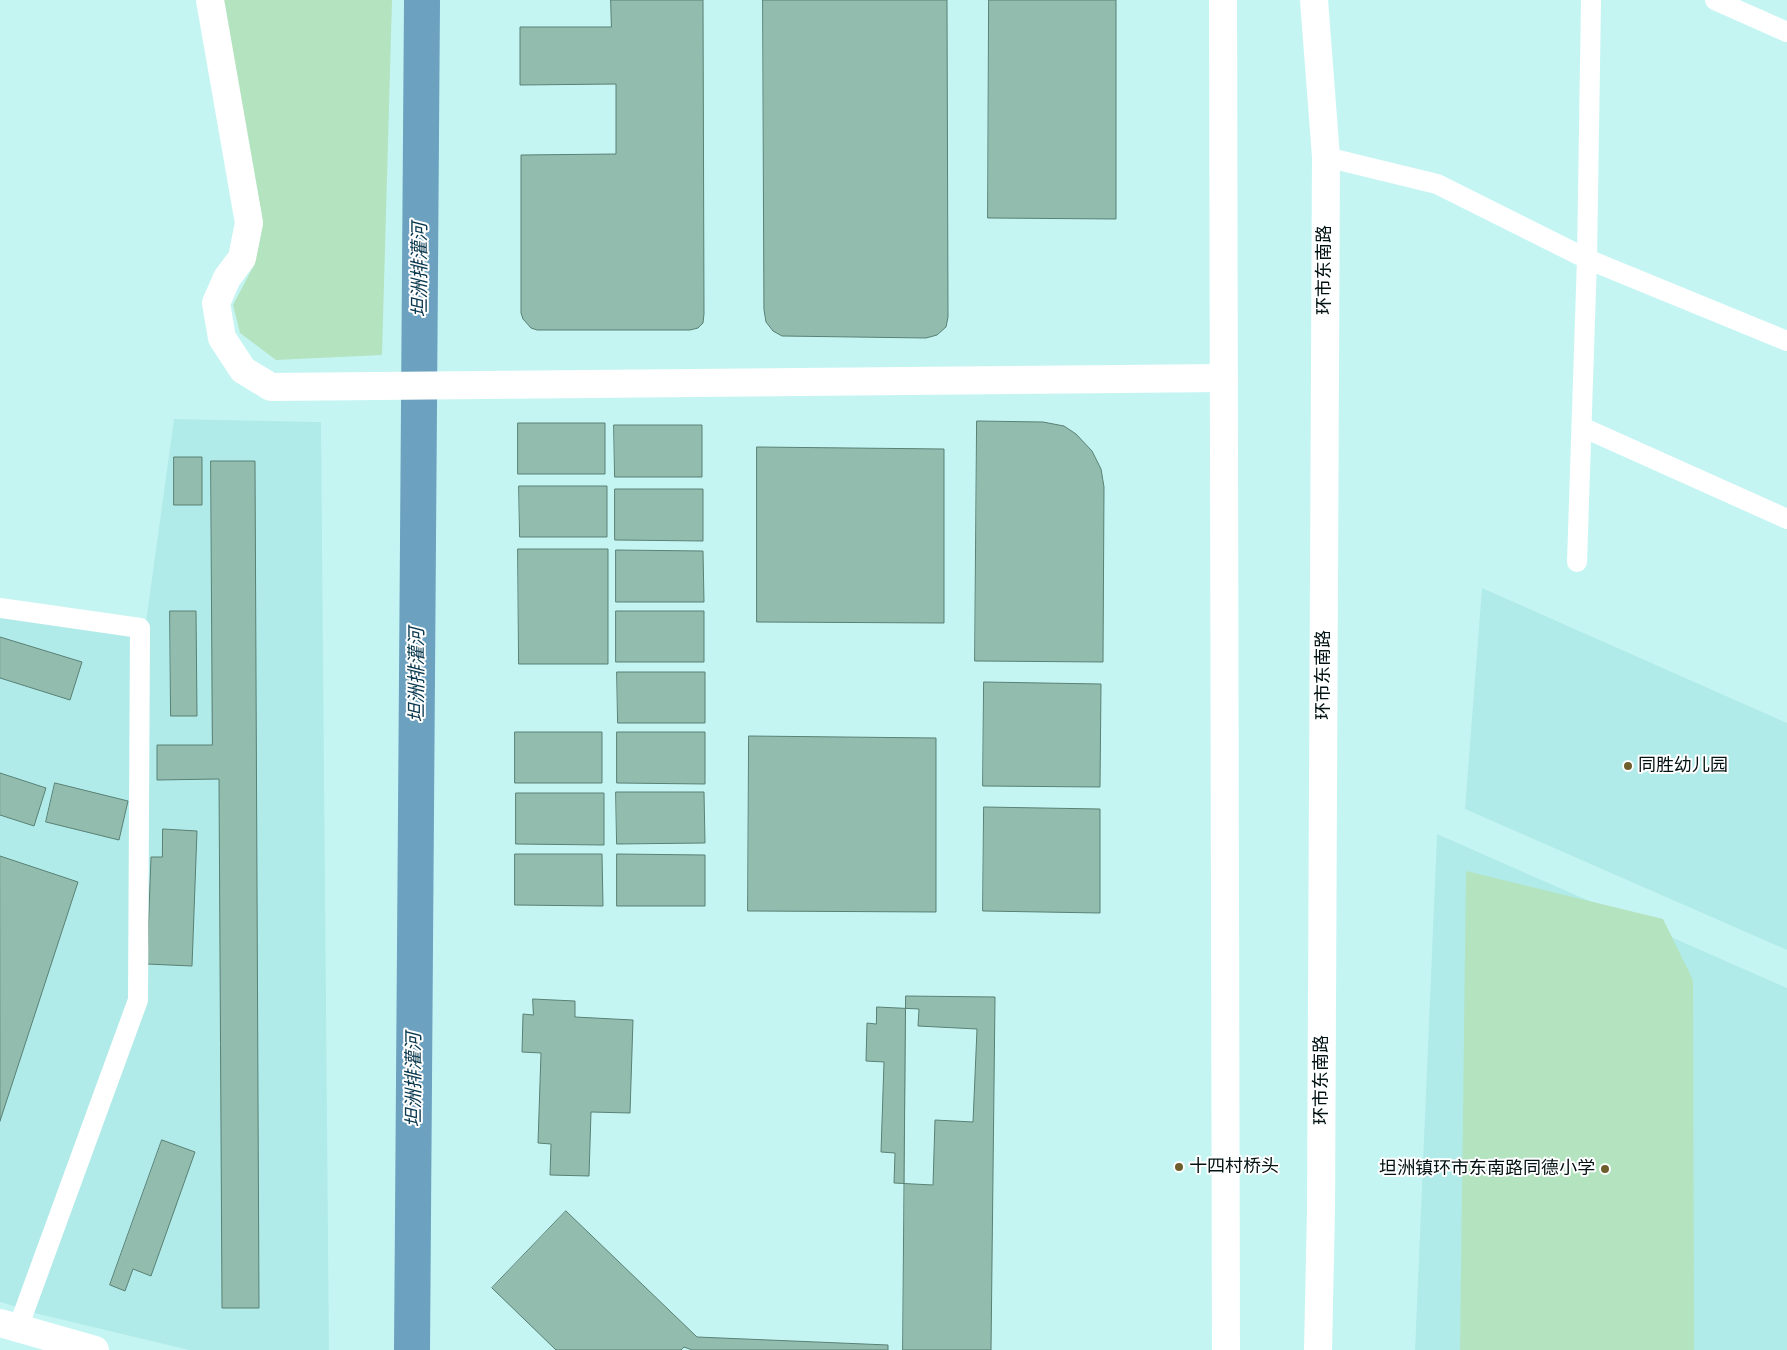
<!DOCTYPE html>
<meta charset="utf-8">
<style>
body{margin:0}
canvas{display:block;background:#c5f5f3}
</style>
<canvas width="1787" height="1350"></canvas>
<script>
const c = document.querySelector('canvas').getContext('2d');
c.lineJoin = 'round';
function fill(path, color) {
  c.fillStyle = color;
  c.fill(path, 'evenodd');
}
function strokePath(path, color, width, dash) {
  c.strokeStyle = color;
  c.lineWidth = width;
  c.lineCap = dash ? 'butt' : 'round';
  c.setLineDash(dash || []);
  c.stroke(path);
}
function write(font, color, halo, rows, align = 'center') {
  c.font = font + ' Montserrat,"Noto Sans SC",sans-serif';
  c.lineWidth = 4;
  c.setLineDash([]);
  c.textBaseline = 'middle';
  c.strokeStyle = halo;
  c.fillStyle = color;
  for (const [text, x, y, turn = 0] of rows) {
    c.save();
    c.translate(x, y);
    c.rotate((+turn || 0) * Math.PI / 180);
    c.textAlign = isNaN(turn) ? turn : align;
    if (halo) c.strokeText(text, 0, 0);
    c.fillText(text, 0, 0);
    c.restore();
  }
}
fill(new Path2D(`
 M174,419L321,422L329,1350H189L30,1312L143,1000L145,629Z
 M1482,588L1787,723V950L1465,809Z
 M0,616L136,637L130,1009L20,1308L0,1302Z
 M1437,834L1787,988V1350H1415Z`), '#b1ebe9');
fill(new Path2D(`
 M223,0H392L382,355L276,360L240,333L233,305L254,265L263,223Z
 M1466,871L1663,919L1693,980L1694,1350H1460Z`), '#b4e3c0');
strokePath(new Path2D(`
 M412,1350L422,0`), '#6ca1c0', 36);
const building = new Path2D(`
 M611,0H703L704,314L703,323L698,328L690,330H537L531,328L523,319L521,313V155L616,154V84L520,85V27H611Z
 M763,0H947L948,317L946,327L937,335L926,338L782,336L773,331L766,322L764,310Z
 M989,0H1116V219L988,218Z
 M977,421L1043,422L1064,426L1076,434L1092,451L1101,469L1104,487L1103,662L975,661Z
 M518,423H605V474H518Z
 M614,425H702V477H615Z
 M757,447L944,449V623L757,622Z
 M174,457H202V505H174Z
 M211,461H255L259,1308H222L219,779L157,780V745H212Z
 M519,486H607V537H520Z
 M615,489H703V541L615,540Z
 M518,549H608V664H519Z
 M616,550L703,551L704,602H616Z
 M170,611H196L197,716H171Z
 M616,611H704V662H616Z
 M0,637L82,662L70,700L0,678Z
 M617,672H705V723H618Z
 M984,682L1101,684L1100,787L983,786Z
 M515,732H602V783H515Z
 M617,732H705V784L617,783Z
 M749,736L936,738V912L748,911Z
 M0,773L46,788L34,826L0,815Z
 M55,783L128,801L119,840L46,822Z
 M616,792H704L705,843L617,844Z
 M516,793H604V845L516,844Z
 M984,807L1100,809V913L983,911Z
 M163,829L197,831L192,966L147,964L151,857H162Z
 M515,854H602L603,906L515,905Z
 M617,854L705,855V906H617Z
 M0,856L78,882L0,1121Z
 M906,996L995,997L991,1350H903Z
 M533,999L575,1001V1017L633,1020L630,1113L591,1112L589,1176L550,1175L551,1144L538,1143L541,1053L522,1052L523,1014L533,1015Z
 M877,1007L919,1009L918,1026L977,1029L973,1122L935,1120L933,1185L894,1183L895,1153L881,1152L884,1062L866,1061L867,1023L876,1024Z
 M162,1140L195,1152L151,1276L133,1269L125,1291L110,1285Z
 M566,1211L697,1337L888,1345V1350H692L684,1347L681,1350H556L492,1288Z`);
fill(building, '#92bcae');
strokePath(building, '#598175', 1);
strokePath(new Path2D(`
 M1715,0L1787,32
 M1326,157L1437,184L1587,259L1787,341
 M1582,427L1787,519
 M1577,562L1587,259L1591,0
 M0,608L140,628L138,1000L18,1328`), '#fff', 20);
strokePath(new Path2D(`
 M210,0L249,223L242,258L227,278L216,303L222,338L243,370L271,387L1224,378
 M0,1323L95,1350`), '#fff', 28);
strokePath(new Path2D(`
 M1223,0L1226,1350
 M1314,0L1326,157L1321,1210L1318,1350`), '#fff', 28);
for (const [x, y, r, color] of [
 [1628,766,5,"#6e5e2b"],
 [1179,1167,5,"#6e5e2b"],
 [1605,1169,5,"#6e5e2b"]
]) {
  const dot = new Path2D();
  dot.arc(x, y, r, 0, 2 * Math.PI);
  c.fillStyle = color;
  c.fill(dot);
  strokePath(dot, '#fff', 2);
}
write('18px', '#021111', '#fff', [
 ["环市东南路",1325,270,-90],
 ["环市东南路",1324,675,-90],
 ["环市东南路",1322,1080,-90]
]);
write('18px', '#021111', '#fff', [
 ["同胜幼儿园",1638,766],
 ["十四村桥头",1189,1167],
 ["坦洲镇环市东南路同德小学",1595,1169,"right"]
], 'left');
write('italic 19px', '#09384e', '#fff', [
 ["坦洲排灌河",420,270,-90],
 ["坦洲排灌河",417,675,-90],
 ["坦洲排灌河",414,1080,-90]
]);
</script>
